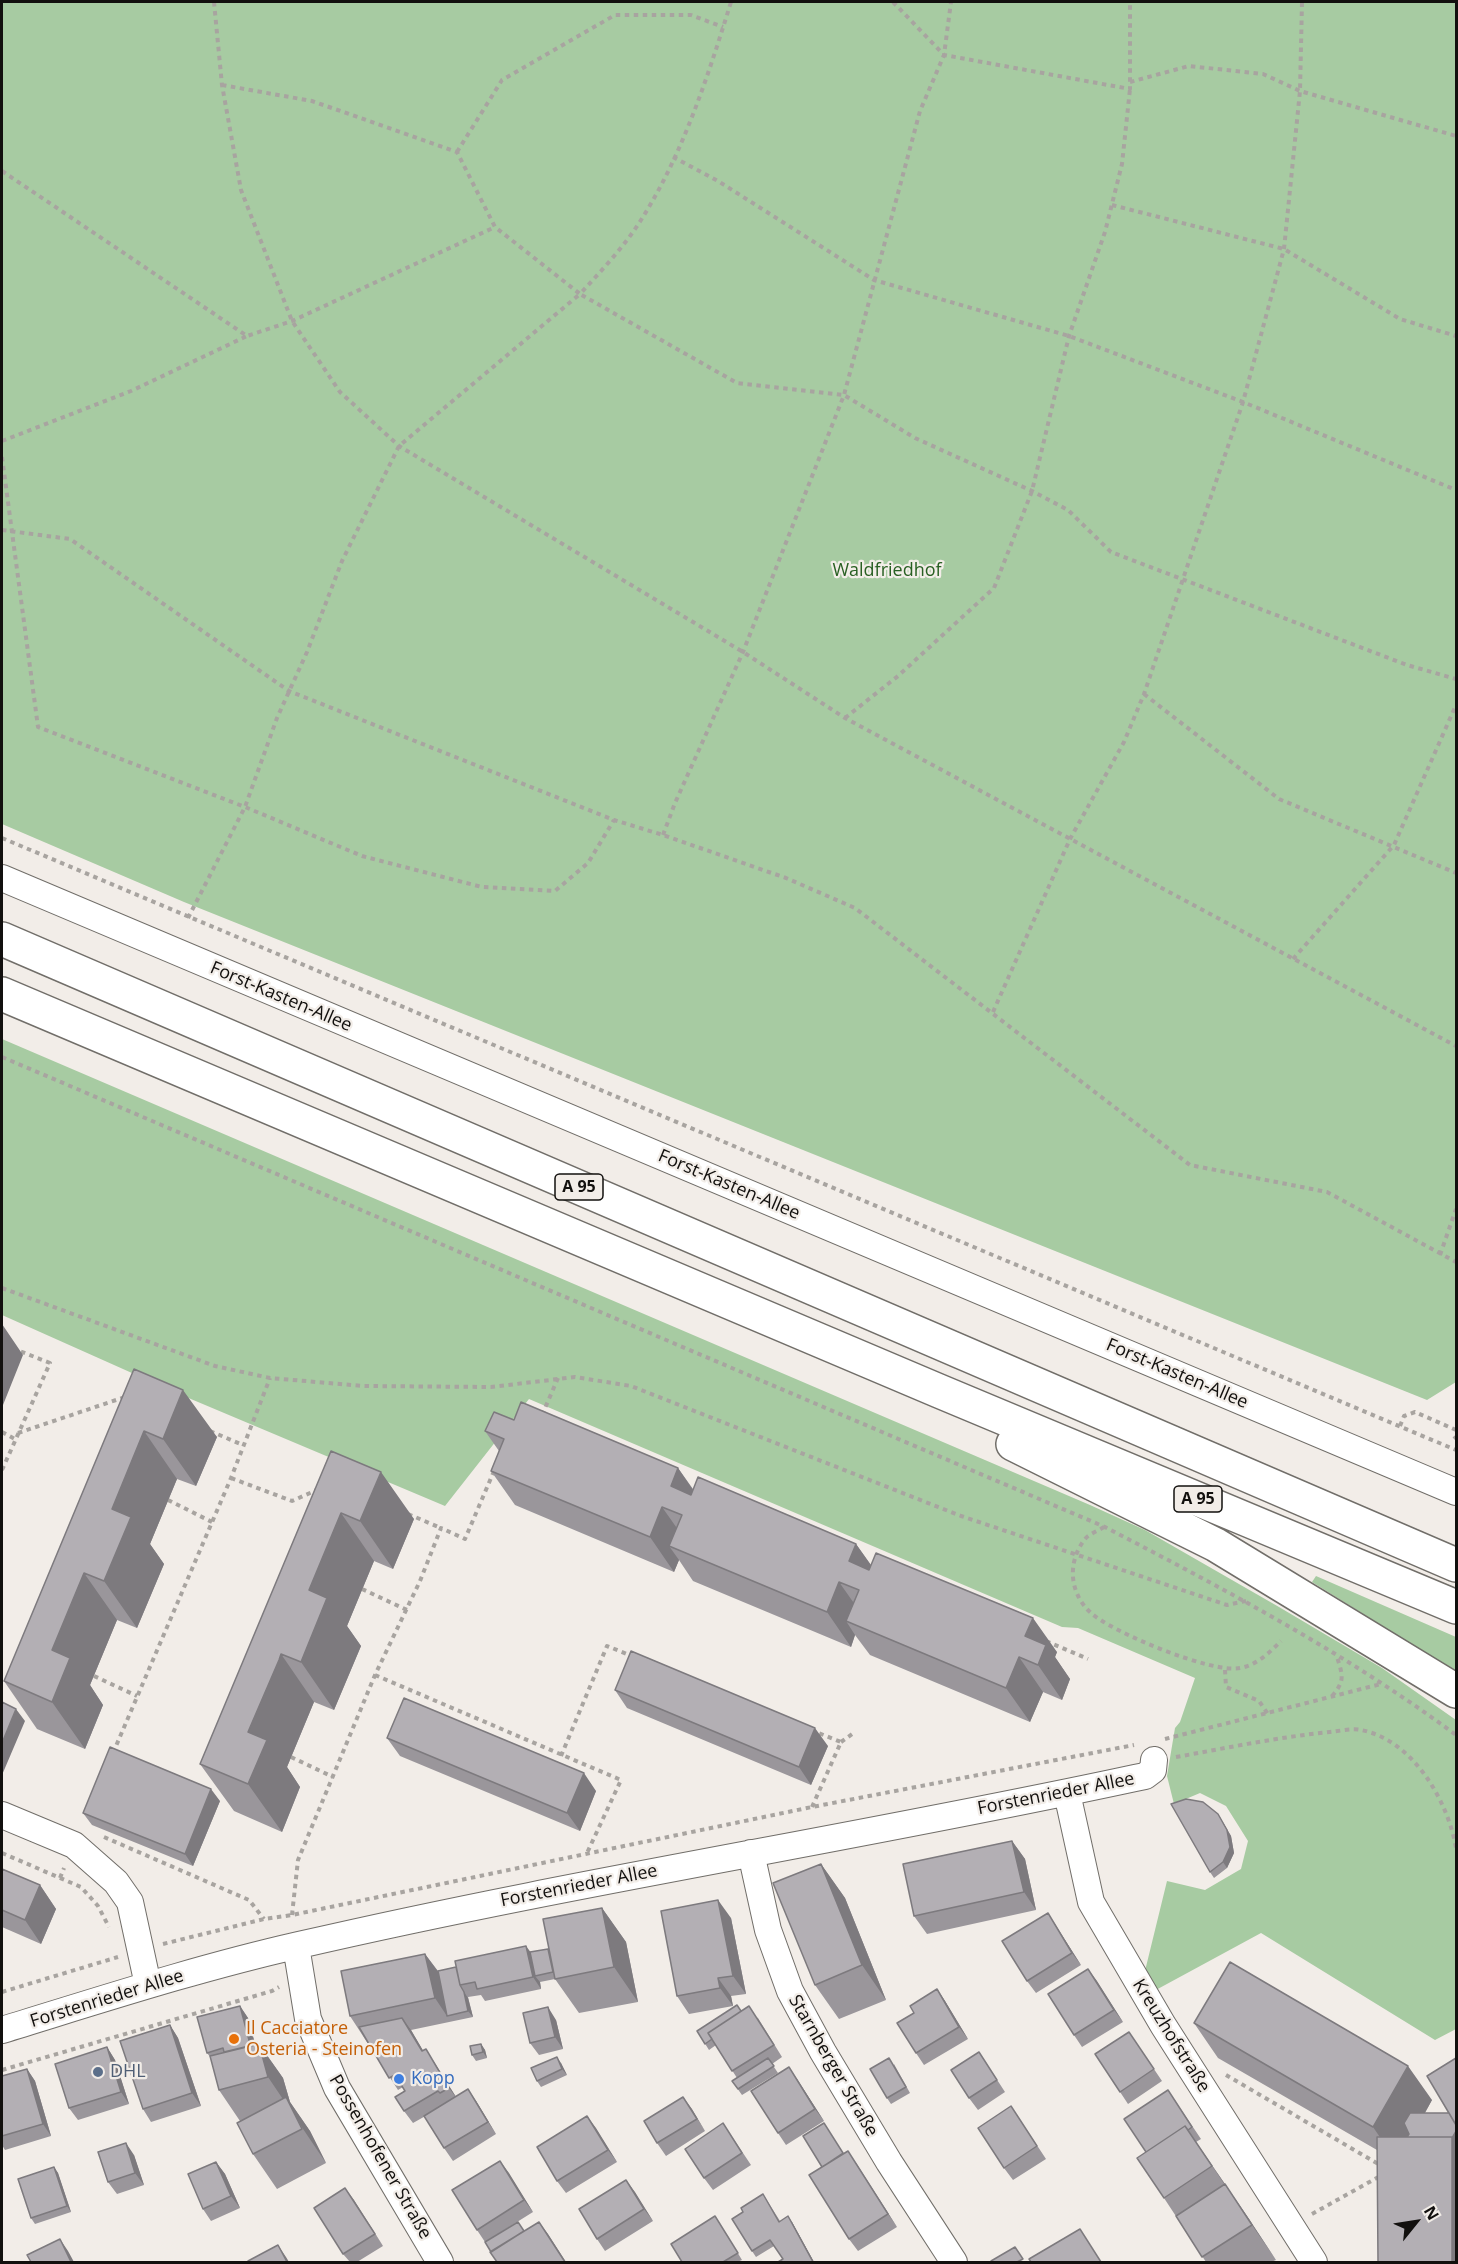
<!DOCTYPE html>
<meta charset="utf-8">
<style>
body{margin:0}
#map{position:relative;width:1458px;height:2264px;overflow:hidden;background:#f2ede8;font-family:"Open Sans",sans-serif}
canvas{display:block}
.frame{position:absolute;inset:0;border:3px solid #12100e;pointer-events:none}
.north{position:absolute;left:1386px;top:2192px;width:60px;height:60px;-webkit-text-stroke:4px #f2ede8;paint-order:stroke;rotate:60deg;font-size:16px;font-weight:700;line-height:24px;text-align:center;color:#12100e}
.north::after{content:'';display:block;margin:auto;width:21px;height:27px;background:#12100e;clip-path:polygon(50% 0,100% 100%,50% 72%,0 100%)}
</style>
<div id="map">
<canvas width="1458" height="2264"></canvas>
<div class="frame"></div>
<div class="north">N</div>
</div>
<script>
const c = document.querySelector('canvas').getContext('2d');
c.lineJoin = 'round';
function fill(path, color) {
  c.fillStyle = color;
  c.fill(path, 'evenodd');
}
function strokePath(path, color, width, dash) {
  c.strokeStyle = color;
  c.lineWidth = width;
  c.lineCap = dash ? 'butt' : 'round';
  c.setLineDash(dash || []);
  c.stroke(path);
}
function write(font, color, halo, rows, align = 'center') {
  c.font = font + ' "Open Sans",sans-serif';
  c.lineWidth = 4.5;
  c.setLineDash([]);
  c.textBaseline = 'middle';
  c.strokeStyle = halo;
  c.fillStyle = color;
  for (const [text, x, y, turn = 0] of rows) {
    c.save();
    c.translate(x, y);
    c.rotate((+turn || 0) * Math.PI / 180);
    c.textAlign = isNaN(turn) ? turn : align;
    if (halo) c.strokeText(text, 0, 0);
    c.fillText(text, 0, 0);
    c.restore();
  }
}
fill(new Path2D(`
 M2,2H1456V1382L1427,1400L184,902L2,824Z
 M2,1039L1090,1505L1145,1530L1279,1607L1382,1668L1456,1720V2029L1435,2040L1261,1933L1154,1991L1144,1975L1167,1881L1205,1890L1241,1869L1248,1841L1226,1806L1200,1793L1174,1804L1167,1776L1175,1728L1180,1722L1195,1678L1078,1628L1062,1627L529,1399L445,1506L179,1394L2,1315Z
 M1316,1576L1456,1637V1672L1312,1582Z`), '#a7cba2');
const minor = new Path2D(`
 M2,878L1456,1492
 M1067,1793L1091,1902L1163,2025L1314,2262
 M2,1815L74,1845L116,1882L130,1902L148,1985
 M751,1853L768,1930L790,1991L823,2052L889,2162L954,2262
 M296,1946L308,2019L337,2088L440,2262
 M2,2030C100,2000 198,1968 299,1945C576,1881 857,1838 1135,1778L1145,1776L1153,1770L1154,1760`);
const highway = new Path2D(`
 M2,939L1456,1565
 M2,994L939,1391L1456,1607
 M1013,1444L1216,1545L1456,1691`);
strokePath(minor, '#716e69', 28);
strokePath(highway, '#716e69', 36);
strokePath(new Path2D(`
 M214,2L222,85L241,190L292,321L340,392L399,446L743,652L845,718L1456,1046
 M893,2L944,55L1130,89V2
 M1130,82L1189,66L1263,74L1300,91L1456,136
 M222,85L312,101L457,152L495,227L580,294C601,271 624,247 641,220C683,154 708,76 731,2
 M457,152L502,80L615,15H691L723,27
 M673,157L718,181L874,280L1069,336L1243,402L1456,490
 M2,171L247,336L292,321L495,227
 M1112,205L1284,249L1400,319L1456,336
 M2,441L131,391L247,336
 M2,457L38,727L245,807L362,856L482,887L555,891L588,863L614,820
 M2,530L70,539L289,691L614,820L663,835L786,878L855,908L1190,1165L1327,1192L1456,1262
 M1144,694L1279,799L1456,873
 M845,718L898,676L994,588L1032,491L1069,336L1105,232L1122,164L1130,89
 M663,835L675,803L743,652L844,395L920,111L944,55L951,2
 M2,838L1456,1450
 M188,918L245,807L277,718L307,652L342,561L399,446L580,294L737,383L844,395L915,438L1032,491L1068,510L1111,552L1407,665L1456,679
 M1293,959L1394,845L1456,705
 M993,1012L1070,839L1124,742L1144,694L1243,402L1284,249L1300,91L1302,2
 M2,1057L1105,1527C1226,1590 1347,1654 1456,1735
 M1440,1255L1456,1209
 M2,1288L215,1366L270,1378L363,1386L491,1387L575,1377L631,1386L961,1516L1227,1605L1246,1601
 M542,1415L558,1378
 M1400,1426L1404,1416L1415,1412L1456,1430
 M210,1431L243,1445
 M2,1432L15,1439
 M18,1433L125,1397
 M1454,1439L1456,1437
 M2,1470L50,1363L17,1350
 M231,1478L292,1501L319,1489
 M168,1500L212,1522
 M408,1514L441,1528
 M1104,1527C1098,1531 1089,1534 1085,1539C1067,1562 1069,1593 1091,1613C1112,1632 1212,1674 1240,1668C1257,1665 1269,1653 1281,1641
 M362,1589L407,1610
 M1046,1641L1088,1659
 M1225,1670L1226,1687L1259,1701L1268,1714
 M375,1675L621,1780L587,1853
 M94,1676L137,1696
 M1332,1696C1345,1681 1343,1676 1337,1657
 M1165,1739L1381,1684
 M841,1742L855,1732
 M113,1753L231,1478L270,1378
 M561,1756L607,1646L632,1656
 M291,1757L333,1777
 M1176,1757C1227,1748 1278,1737 1330,1732C1340,1731 1352,1728 1361,1730C1413,1740 1448,1801 1456,1848
 M812,1807L841,1742L816,1732
 M104,1837L249,1900L264,1919
 M2,1853L81,1887L98,1906L109,1927
 M60,1878L64,1868
 M292,1915L298,1860L375,1675L420,1581L441,1528L465,1539L494,1471
 M163,1944L264,1919L292,1915L812,1807L1134,1745
 M2,1992L118,1957
 M2,2070L272,1991L279,1987
 M1226,2075L1380,2165
 M1312,2214L1382,2175`), '#a8a4a0', 4, [4.5, 4.5]);
strokePath(minor, '#fff', 26);
strokePath(highway, '#fff', 33);
fill(new Path2D(`
 M134,1369L217,1437L196,1486L177,1479L150,1544L164,1564L137,1628L117,1620L90,1685L103,1705L85,1749L37,1729L4,1681Z
 M514,1420L678,1468L693,1489L856,1544L871,1565L1057,1652L1055,1657L1070,1679L1062,1700L1043,1692L1030,1722L870,1655L855,1635L851,1647L693,1581L679,1560L674,1572L515,1505L491,1471L499,1451L485,1431Z
 M331,1451L414,1519L393,1569L374,1561L347,1626L361,1646L334,1710L314,1702L287,1767L300,1787L282,1832L234,1811L200,1764Z
 M615,1690L828,1746L811,1785L627,1708Z
 M387,1738L596,1791L580,1831L400,1756Z
 M220,1801L193,1866L92,1825L83,1813Z
 M1218,1814L1231,1836L1234,1853L1227,1868L1214,1878L1210,1872Z
 M1012,1841L1025,1859L1036,1910L927,1934L914,1916Z
 M821,1864L845,1898L886,2000L839,2019L815,1985Z
 M2,1869L40,1885L56,1909L41,1944L2,1927Z
 M602,1908L626,1942L638,2002L579,2013L555,1979L540,1982L541,1989L485,2001L481,1995L468,1997L473,2017L411,2030L423,2051L434,2062L456,2097L476,2101L496,2134L453,2161L444,2148L429,2114L413,2123L404,2111L405,2091L403,2087L398,2090L350,2016L425,1954L438,1971L548,1949Z
 M1048,1913L1081,1965L1036,1993L1027,1981Z
 M731,1918L746,1994L731,1996L733,2006L689,2014L677,1996Z
 M1088,1969L1123,2022L1082,2047L1074,2035Z
 M937,1989L945,2001L968,2039L924,2065L916,2053L914,2013Z
 M240,2006L248,2018L255,2043L257,2042L258,2044H259L283,2078L290,2102L310,2131L326,2163L277,2189L253,2154L240,2121L219,2090L211,2058L207,2053Z
 M742,2011L758,2018L782,2057L772,2064L778,2073L742,2095L732,2081L737,2078L716,2045L709,2050L697,2031Z
 M556,2020L563,2049L539,2055L530,2043Z
 M1194,2023L1432,2100L1425,2113H1449L1456,2058V2262L1377,2150L1218,2058Z
 M170,2025L178,2038L201,2106L151,2122L143,2109Z
 M1129,2032L1162,2081L1128,2104L1095,2054Z
 M481,2044L485,2050L487,2058L476,2061L472,2055Z
 M107,2047L115,2060L129,2104L78,2120L69,2108Z
 M979,2052L1005,2092L978,2110L969,2098Z
 M561,2063L567,2075L541,2087L537,2081Z
 M894,2064L910,2093L891,2104L887,2098Z
 M27,2069L35,2081L51,2136L5,2150L2,2145V2076Z
 M797,2079L824,2121L786,2145L778,2133Z
 M1168,2090L1201,2139L1196,2142L1249,2219L1276,2260L1271,2262H1206L1164,2198L1146,2152Z
 M683,2097L705,2131L666,2156L657,2143Z
 M587,2116L617,2162L566,2193L557,2181Z
 M1019,2118L1046,2159L1013,2180L1004,2168Z
 M723,2123L751,2165L713,2190L704,2178Z
 M844,2153L856,2163L897,2227L858,2251L849,2239Z
 M134,2155L144,2185L117,2194L108,2182Z
 M500,2161L533,2212L485,2242L477,2230Z
 M216,2162L225,2174L240,2208L211,2221L203,2209Z
 M54,2167L58,2173L71,2212L35,2224L31,2218Z
 M626,2180L653,2221L605,2251L597,2239Z
 M345,2188L383,2246L357,2262H350L343,2254Z
 M763,2194L780,2221L792,2222L814,2262H778L783,2259L774,2246L756,2257L752,2251L743,2212Z
 M719,2222L742,2260L737,2262H682Z`), '#9a969b');
fill(new Path2D(`
 M2,1324L23,1355L3,1405L2,1403Z
 M183,1390L217,1437L196,1486L163,1439Z
 M144,1431L177,1479L150,1544L164,1564L137,1628L104,1581L112,1509Z
 M678,1468L702,1503L671,1486Z
 M381,1472L414,1519L393,1569L360,1521Z
 M662,1507L686,1541L669,1546L679,1560L674,1572L650,1537Z
 M341,1513L374,1561L347,1626L361,1646L334,1710L301,1662L309,1590Z
 M856,1544L880,1578L849,1561Z
 M84,1573L117,1620L90,1685L103,1705L85,1749L52,1702V1650Z
 M839,1582L863,1616L846,1621L855,1635L851,1647L827,1612Z
 M1033,1618L1057,1652L1055,1657L1070,1679L1062,1700L1038,1665L1025,1636Z
 M281,1654L314,1702L287,1767L300,1787L282,1832L248,1784V1732Z
 M1019,1657L1043,1692L1030,1722L1006,1688Z
 M16,1709L25,1721L2,1775V1743Z
 M815,1728L828,1746L811,1785L799,1767Z
 M584,1773L596,1791L580,1831L567,1813Z
 M211,1789L220,1801L193,1866L185,1854Z
 M1218,1814L1231,1836L1234,1853L1227,1868L1223,1862Z
 M1012,1841L1025,1859L1036,1910L1024,1892Z
 M821,1864L845,1898L886,2000L862,1965Z
 M40,1885L56,1909L41,1944L25,1920Z
 M718,1900L731,1918L746,1994L733,1976Z
 M602,1908L626,1942L638,2002L614,1967Z
 M1048,1913L1056,1926L1081,1965L1072,1953Z
 M526,1946L535,1958V1976L540,1982L541,1989L533,1977Z
 M425,1954L442,1977L447,2016L435,1998Z
 M1088,1969L1097,1981L1123,2022L1114,2010Z
 M718,1978L731,1996L733,2006L720,1988Z
 M937,1989L945,2001L968,2039L959,2027Z
 M464,1992L468,1998L473,2017L468,2011Z
 M240,2006L248,2018L258,2056L250,2044Z
 M548,2007L556,2020L563,2049L555,2037Z
 M402,2018L411,2030L431,2064L422,2051Z
 M170,2025L178,2038L201,2106L192,2093Z
 M257,2042L260,2048L259,2044L283,2078L290,2102L310,2131L326,2163L268,2077Z
 M481,2044L485,2050L487,2058L483,2052Z
 M107,2047L115,2060L129,2104L121,2092Z
 M426,2049L434,2062L458,2100L449,2088Z
 M557,2057L561,2063L567,2075L562,2069Z
 M1408,2066L1432,2100L1397,2162L1373,2127Z
 M789,2067L797,2079L824,2121L815,2109Z
 M27,2069L35,2081L51,2136L43,2124Z
 M468,2089L476,2101L496,2134L488,2122Z
 M683,2097L692,2109L705,2131L697,2119Z
 M587,2116L596,2128L617,2162L608,2150Z
 M1185,2126L1249,2219L1276,2260L1252,2225Z
 M1456,2131V2262H1452V2137Z
 M126,2143L134,2155L144,2185L135,2173Z
 M848,2151L856,2163L897,2227L888,2214Z
 M500,2161L509,2173L533,2212L524,2200Z
 M216,2162L225,2174L240,2208L231,2196Z
 M54,2167L58,2173L71,2212L67,2206Z
 M626,2180L635,2192L653,2221L644,2209Z
 M345,2188L354,2200L383,2246L375,2234Z
 M788,2216L792,2222L814,2262H813Z
 M539,2222L548,2234L566,2262H565Z
 M60,2239L68,2251L74,2262H71Z
 M278,2245L286,2257L289,2262H287Z`), '#7d7a7e');
const building = new Path2D(`
 M134,1369L183,1390L163,1439L144,1431L112,1509L131,1517L104,1581L84,1573L52,1650L70,1658L52,1702L4,1681Z
 M521,1402L678,1468L671,1486L691,1495L698,1477L856,1544L849,1561L869,1570L876,1553L1033,1618L1025,1636L1046,1645L1038,1665L1019,1657L1006,1688L846,1621L859,1590L839,1582L827,1612L669,1546L682,1515L662,1507L650,1537L491,1471L504,1439L485,1431L494,1412L514,1420Z
 M331,1451L381,1472L360,1521L341,1513L309,1590L327,1598L301,1662L281,1654L279,1660L248,1732L267,1740L248,1784L200,1764Z
 M631,1651L815,1728L799,1767L615,1690Z
 M404,1698L584,1773L567,1813L387,1738Z
 M2,1702L16,1709L2,1743Z
 M110,1747L211,1789L185,1854L83,1813Z
 M1186,1799L1203,1802L1218,1814L1227,1830L1230,1847L1223,1862L1210,1872L1171,1804Z
 M1012,1841L1024,1892L914,1916L903,1864Z
 M821,1864L862,1965L815,1985L773,1883Z
 M2,1869L40,1885L25,1920L2,1910Z
 M718,1900L733,1976L718,1978L720,1988L677,1996L661,1911Z
 M602,1908L614,1967L555,1979L543,1919Z
 M1048,1913L1072,1953L1027,1981L1002,1941Z
 M526,1946L533,1977L477,1989L475,1982L460,1985L455,1961Z
 M548,1949L553,1972L535,1976L530,1952Z
 M425,1954L435,1998L350,2016L341,1971Z
 M1230,1962L1408,2066L1373,2127L1194,2023Z
 M456,1967L460,1985L464,1992L468,2011L447,2016L438,1971Z
 M1088,1969L1114,2010L1074,2035L1048,1994Z
 M937,1989L959,2027L916,2053L897,2023L914,2013L910,2006Z
 M737,2005L741,2011L708,2033L712,2039L705,2044L697,2031Z
 M240,2006L250,2044L257,2042V2044L224,2052L223,2048L207,2053L197,2017Z
 M749,2006L774,2045L732,2071L708,2033Z
 M548,2007L555,2037L530,2043L523,2013Z
 M402,2018L422,2051L426,2049L449,2088L440,2093L438,2091L404,2111L395,2097L405,2091L395,2075L389,2078L359,2027Z
 M170,2025L192,2093L143,2109L120,2041Z
 M1129,2032L1154,2069L1120,2092L1095,2054Z
 M259,2044L268,2077L219,2090L210,2056Z
 M481,2044L483,2052L472,2055L470,2046Z
 M107,2047L121,2092L69,2108L55,2064Z
 M979,2052L997,2080L969,2098L951,2070Z
 M557,2057L562,2069L537,2081L531,2068Z
 M768,2058L774,2066L738,2089L732,2081Z
 M889,2058L906,2087L887,2098L870,2069Z
 M1456,2058V2125L1427,2076Z
 M789,2067L815,2109L778,2133L751,2091Z
 M27,2069L43,2124L2,2136V2076Z
 M468,2089L488,2122L444,2148L424,2116Z
 M1168,2090L1192,2127L1188,2130L1185,2126L1146,2152L1124,2119Z
 M286,2097L302,2129L253,2154L237,2123Z
 M683,2097L697,2119L657,2143L644,2121Z
 M1011,2106L1037,2146L1004,2168L978,2128Z
 M1410,2113H1449L1456,2125V2131L1452,2138V2137H1407L1409,2134L1404,2123Z
 M587,2116L608,2150L557,2181L537,2147Z
 M723,2123L742,2153L704,2178L685,2149Z
 M824,2123L843,2153L822,2167L803,2136Z
 M1185,2126L1212,2166L1164,2198L1137,2158Z
 M1377,2137H1452V2262H1378Z
 M126,2143L135,2173L108,2182L98,2152Z
 M848,2151L888,2214L849,2239L809,2175Z
 M500,2161L524,2200L477,2230L452,2190Z
 M216,2162L231,2196L203,2209L188,2174Z
 M54,2167L67,2206L31,2218L18,2179Z
 M626,2180L644,2209L597,2239L579,2209Z
 M1225,2184L1252,2225L1202,2257L1176,2216Z
 M345,2188L375,2234L343,2254L314,2208Z
 M763,2194L779,2222L788,2216L813,2262H778L783,2259L770,2240L752,2251L732,2219L743,2212L741,2208Z
 M715,2216L738,2253L723,2262H682L671,2244Z
 M518,2222L524,2231L491,2252L485,2242Z
 M539,2222L565,2262H497L490,2252Z
 M1080,2229L1101,2262H1031L1029,2259Z
 M60,2239L71,2262H31L27,2255Z
 M278,2245L287,2262H248V2261Z
 M1015,2247L1023,2259L1017,2262H992L991,2261Z`);
fill(building, '#b3afb4');
strokePath(building, '#7d7a7e', 1.5);
for (const [x, y, r, color] of [
 [234,2039,6,"#e8710a"],
 [98,2072,6,"#5c6f8a"],
 [399,2079,6,"#3f7fe0"]
]) {
  const dot = new Path2D();
  dot.arc(x, y, r, 0, 2 * Math.PI);
  c.fillStyle = color;
  c.fill(dot);
  strokePath(dot, '#f2ede8', 2);
}
for (const [x, y, w] of [
 [579,1187,48],
 [1198,1499,48]
]) {
  const box = new Path2D();
  box.roundRect(x - w / 2, y - 13, w, 26, 4.5);
  c.fillStyle = '#f2ede8';
  c.fill(box);
  strokePath(box, '#12100e', 1.5);
}
write('bold 16px', '#12100e', null, [
 ["A 95",579,1187],
 ["A 95",1198,1499]
]);
write('18px', '#296023', '#f2ede8', [
 ["Waldfriedhof",887,571]
]);
write('18px', '#12100e', '#f2ede8', [
 ["Forst-Kasten-Allee",281,997,23],
 ["Forst-Kasten-Allee",729,1185,23],
 ["Forst-Kasten-Allee",1177,1374,23],
 ["Forstenrieder Allee",1056,1794,-11],
 ["Forstenrieder Allee",579,1886,-11],
 ["Forstenrieder Allee",107,1999,-17],
 ["Kreuzhofstraße",1171,2036,58],
 ["Starnberger Straße",833,2066,60],
 ["Possenhofener Straße",380,2157,60]
]);
write('18px', '#c56008', '#f2ede8', [
 ["Il Cacciatore",246,2029],
 ["Osteria - Steinofen",246,2050]
], 'left');
write('18px', '#4e5e75', '#f2ede8', [
 ["DHL",110,2072]
], 'left');
write('18px', '#366cbe', '#f2ede8', [
 ["Kopp",411,2079]
], 'left');
</script>
